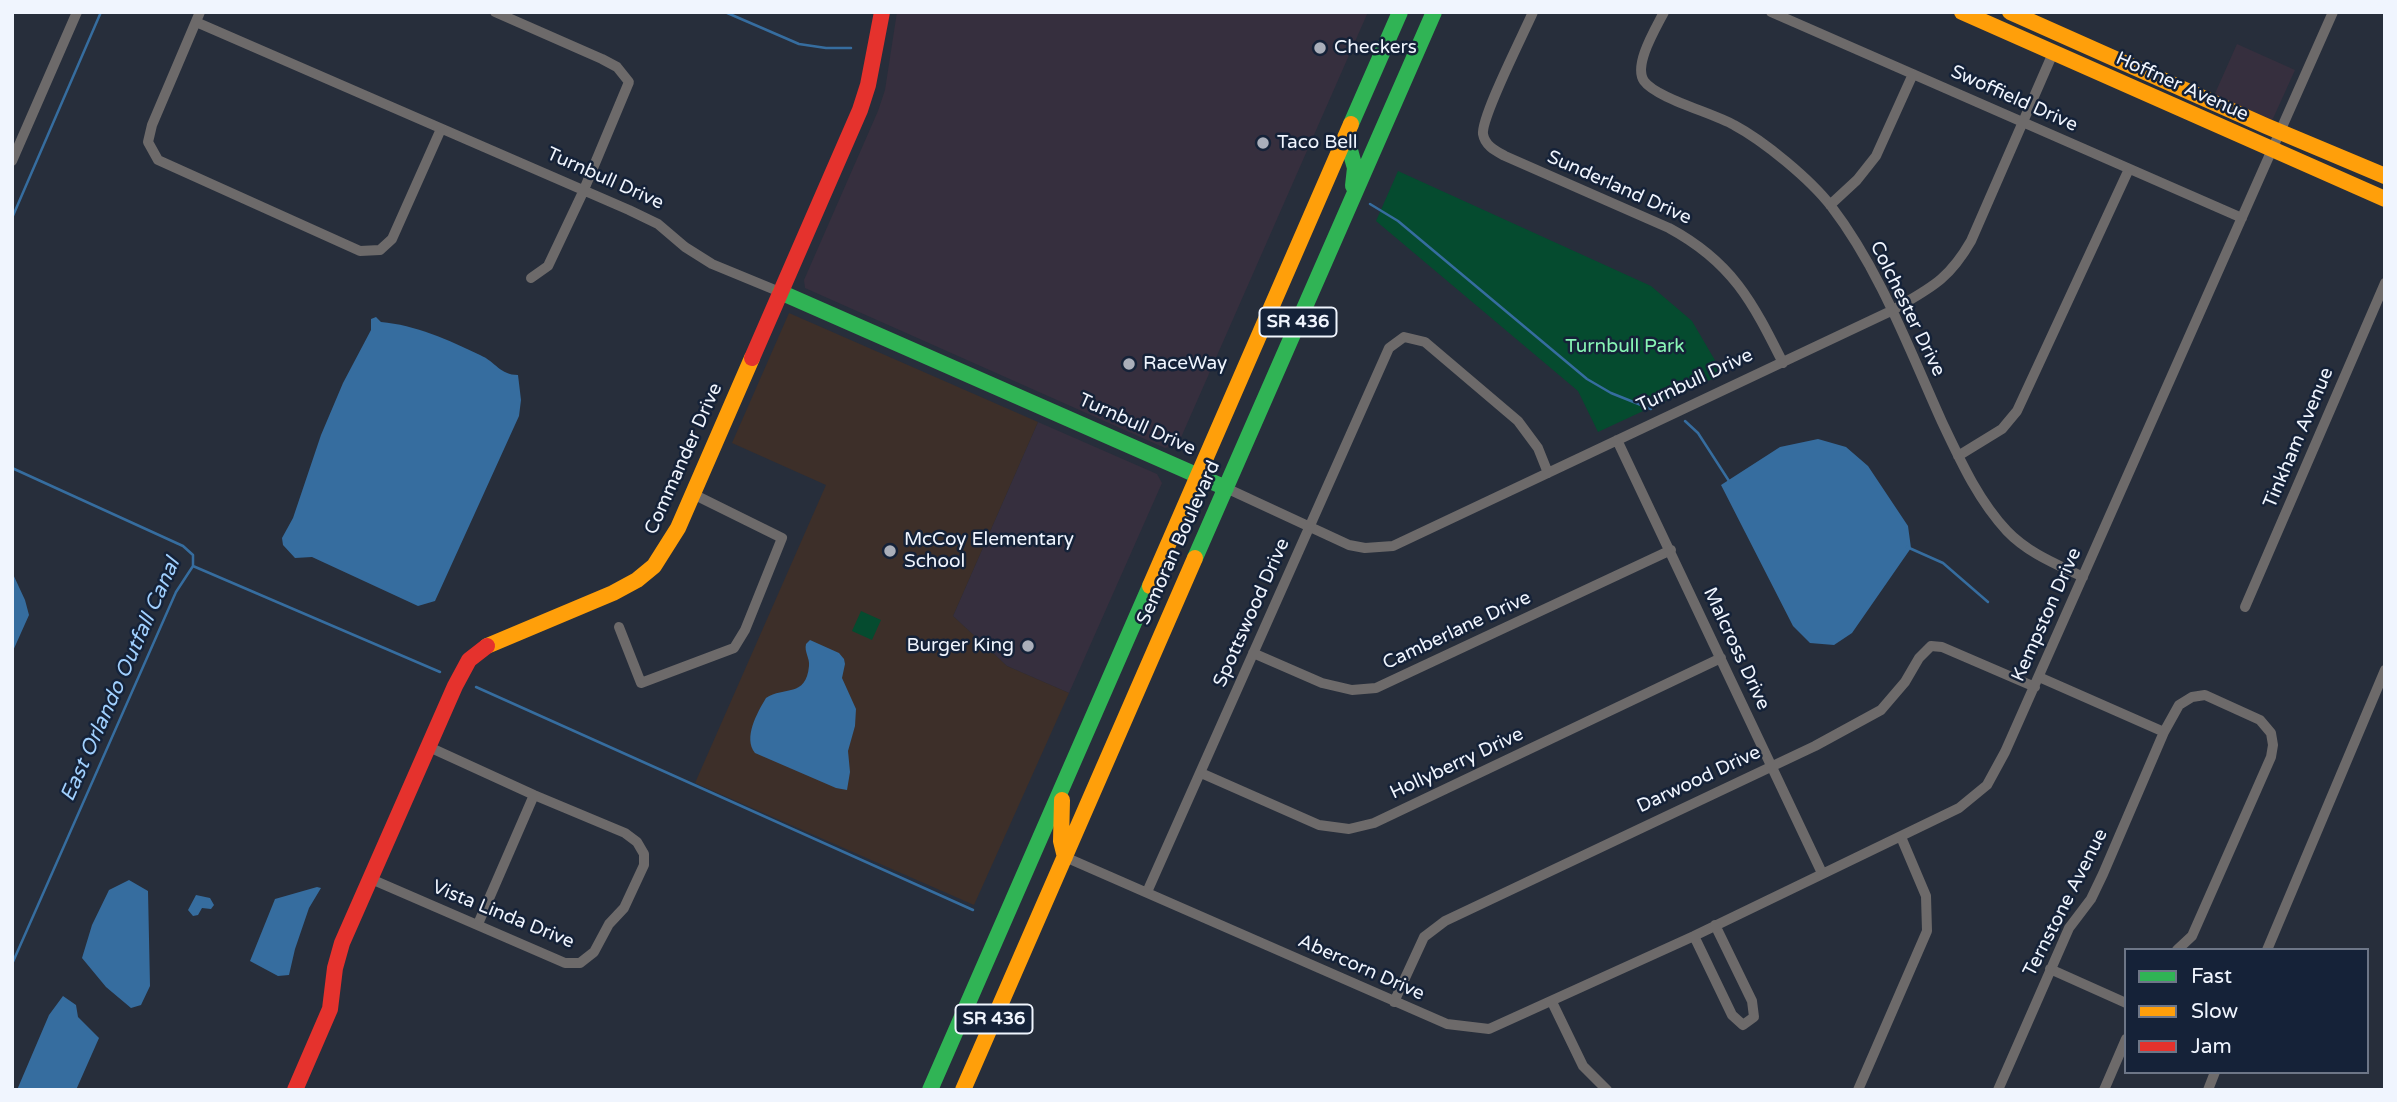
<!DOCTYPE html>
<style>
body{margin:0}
#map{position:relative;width:2397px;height:1102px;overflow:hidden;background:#272e3b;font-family:"Varela Round",sans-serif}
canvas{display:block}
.frame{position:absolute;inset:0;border:14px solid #f0f5fe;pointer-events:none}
.legend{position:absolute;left:2124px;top:948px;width:245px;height:126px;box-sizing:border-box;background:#152238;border:2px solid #6d7687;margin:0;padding:9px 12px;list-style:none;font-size:21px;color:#f0f5fe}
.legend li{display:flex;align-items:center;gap:14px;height:35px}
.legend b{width:35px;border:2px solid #6d7687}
</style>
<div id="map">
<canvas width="2397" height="1102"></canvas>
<div class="frame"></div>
<ul class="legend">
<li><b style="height:9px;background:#30b455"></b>Fast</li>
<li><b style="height:9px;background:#ff9f0a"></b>Slow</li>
<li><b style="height:9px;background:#e5322d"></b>Jam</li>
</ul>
</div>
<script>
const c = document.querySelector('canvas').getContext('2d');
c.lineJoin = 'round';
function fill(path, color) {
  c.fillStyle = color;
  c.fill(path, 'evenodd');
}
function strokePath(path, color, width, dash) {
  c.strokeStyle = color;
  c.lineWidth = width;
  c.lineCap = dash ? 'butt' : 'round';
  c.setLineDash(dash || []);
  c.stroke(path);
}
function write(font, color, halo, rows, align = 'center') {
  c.font = font + ' "Varela Round",sans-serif';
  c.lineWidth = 5;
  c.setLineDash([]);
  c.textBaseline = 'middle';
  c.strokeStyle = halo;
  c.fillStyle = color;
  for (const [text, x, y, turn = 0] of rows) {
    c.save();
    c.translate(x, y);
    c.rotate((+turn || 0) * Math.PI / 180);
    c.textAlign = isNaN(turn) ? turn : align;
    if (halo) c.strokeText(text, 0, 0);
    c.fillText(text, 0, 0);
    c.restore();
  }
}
fill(new Path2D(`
 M897,12H1368L1179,442L1174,446L1165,448L805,288L804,280L878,111L885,90Z
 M2237,44L2295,70L2271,123L2213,98Z
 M1038,422L1157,474L1162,483L1069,693L1007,666L953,616Z`), '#362f3e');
fill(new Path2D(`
 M789,313L1038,422L953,616L1007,666L1069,693L974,905L695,783L826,485L732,443Z`), '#3d2f29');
fill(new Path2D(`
 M1398,171L1651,286L1692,321L1723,374L1598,432L1578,391L1376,221Z
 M861,611L881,620L872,640L852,631Z`), '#054b2f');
fill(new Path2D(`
 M376,317L381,322C415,325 449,340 480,355C496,362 500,375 518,375L521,400L519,416L435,601L418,606L312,557L295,558L283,545L282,538L293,518L321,435L343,383L371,330V319Z
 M1818,439L1846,447L1868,466L1908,526L1911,548L1852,633L1834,645L1810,643L1793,626L1721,485L1780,447Z
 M12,572L25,600L29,615L12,653Z
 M810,640L839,653L844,659L845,664L842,678L856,709L855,726L848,751L850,772L847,790L836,788L755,753C743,738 757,713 766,698C784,686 806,698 809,666C810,658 804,652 806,644Z
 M129,880L148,891L150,986L141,1005L131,1008L106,987L82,958L92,925L109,890Z
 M317,887L321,888L309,908L295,949L289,975L278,976L250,961L275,899Z
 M196,895L210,898L214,905L211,909L202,908L198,915L193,916L188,910Z
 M63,996L76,1005L78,1017L99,1038L76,1090H17L49,1015Z`), '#366d9f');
strokePath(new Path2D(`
 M725,12L799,44L826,48H851
 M1370,204L1398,221L1587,379L1611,393L1651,409
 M12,218L101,12
 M1685,421L1698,433L1729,481
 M12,468L183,546L193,555V566L176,592L12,964
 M1907,547L1943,563L1988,602
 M193,566L440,672
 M476,687L973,910`), '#366d9f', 2.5);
strokePath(new Path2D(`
 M200,12L152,125L148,142L158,160L360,251L380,250L392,239L441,129
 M495,12L602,59L617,67L629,82L583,192L548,266L531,278
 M1533,12C1524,33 1481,117 1483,134C1485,146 1496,151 1505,156L1669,228C1732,262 1752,301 1783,363
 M1664,12C1656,28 1633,65 1644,81C1656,98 1713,113 1734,125C1764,141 1810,179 1831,206C1880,270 1909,349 1942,422C1960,460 1978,500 2007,531C2028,553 2056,564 2083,577
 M1771,12L2242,218
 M196,22L629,210L658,224L685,247L712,264L780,292
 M12,161L77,12
 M1830,205L1857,180L1876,156L1913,74
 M1617,440L1822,873
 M1958,456L2002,429L2017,411L2129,169
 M1226,488L1349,545L1365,548L1393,546L1891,311C1930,288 1948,281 1971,241L2053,53
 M2245,607L2385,283
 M619,627L641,683L734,648L745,630L782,538L693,494
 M1253,653L1322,683L1352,690L1376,688L1671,550
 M2039,677L2164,732
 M1201,773L1319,825L1349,829L1374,823L1721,658
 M1065,857L1447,1024L1489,1029L1694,936L1959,808L1987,785L2005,752L2333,12
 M371,879L565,963H580L594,952L609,924L624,908L644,865V854L637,842L625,833L534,795L429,747
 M1147,892L1389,348L1404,337L1425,342L1518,421L1538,448L1548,473
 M478,924L534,795
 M1694,936L1732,1015L1743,1025L1754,1017L1752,1001L1715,925
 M2267,950L2385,670
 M2050,969L2126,1003
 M1394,1002L1424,937L1445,921L1815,746L1881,710L1905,682L1919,658L1931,646L1942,647L2035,687
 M1552,1002L1583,1066L1607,1090
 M1858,1090L1927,931L1926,896L1901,837
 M1998,1090L2069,928L2091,899L2103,874L2164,732L2179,705L2192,697L2205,695L2260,720L2271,733L2273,745L2271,757L2192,936L2177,950
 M2104,1090L2126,1039
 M2208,1090L2215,1072`), '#6d6a6a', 10);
strokePath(new Path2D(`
 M1351,124L1400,12
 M1346,136L1355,168L1353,186
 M780,292L1226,488
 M1195,558L1434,12
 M930,1090L1150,586`), '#30b455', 16);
strokePath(new Path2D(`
 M1962,12L2385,199
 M2010,12L2266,126L2385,176
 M1150,586L1351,124
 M487,646L613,593L637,580L654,566L678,528L752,358
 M1062,800L1061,841L1065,857
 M963,1090L1195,558`), '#ff9f0a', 16);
strokePath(new Path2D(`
 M752,358L860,110L868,85L882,12
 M295,1090L330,1009L335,968L342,943L455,686L469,660L487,646`), '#e5322d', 16);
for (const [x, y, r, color] of [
 [1320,48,7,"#aaafba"],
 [1263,143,7,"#aaafba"],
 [1129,364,7,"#aaafba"],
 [890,551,7,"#aaafba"],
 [1028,646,7,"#aaafba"]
]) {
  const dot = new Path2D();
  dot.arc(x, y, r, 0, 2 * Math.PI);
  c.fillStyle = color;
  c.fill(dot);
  strokePath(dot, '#152238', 2.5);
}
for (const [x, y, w] of [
 [1298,322,77],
 [994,1019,77]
]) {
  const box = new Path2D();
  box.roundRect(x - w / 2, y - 14.5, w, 29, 5);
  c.fillStyle = '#152238';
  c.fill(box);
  strokePath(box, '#f0f5fe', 2);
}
write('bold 18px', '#f0f5fe', null, [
 ["SR 436",1298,322],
 ["SR 436",994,1019]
]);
write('19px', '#f0f5fe', '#152238', [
 ["Checkers",1334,48],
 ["Taco Bell",1277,143],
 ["RaceWay",1143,364],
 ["McCoy Elementary",904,540],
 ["School",904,562],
 ["Burger King",1014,646,"right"]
], 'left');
write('19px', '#f0f5fe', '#152238', [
 ["Hoffner Avenue",2182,87,24],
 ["Swoffield Drive",2014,99,24],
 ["Turnbull Drive",605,179,24],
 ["Sunderland Drive",1619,188,24],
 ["Colchester Drive",1907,309,64],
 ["Turnbull Drive",1695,381,-25],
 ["Turnbull Drive",1137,425,24],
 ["Tinkham Avenue",2299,438,-67],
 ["Commander Drive",684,459,-66],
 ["Semoran Boulevard",1179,543,-66],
 ["Spottswood Drive",1252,613,-66],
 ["Kempston Drive",2047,615,-66],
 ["Camberlane Drive",1457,631,-25],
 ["Malcross Drive",1736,649,65],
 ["Hollyberry Drive",1457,764,-25],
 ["Darwood Drive",1699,780,-25],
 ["Ternstone Avenue",2066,903,-63],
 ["Vista Linda Drive",503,915,22],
 ["Abercorn Drive",1361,968,24]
]);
write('19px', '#88f5b5', '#152238', [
 ["Turnbull Park",1625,347]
]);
write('italic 21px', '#a1d0fe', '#152238', [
 ["East Orlando Outfall Canal",121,680,-66]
]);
</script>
